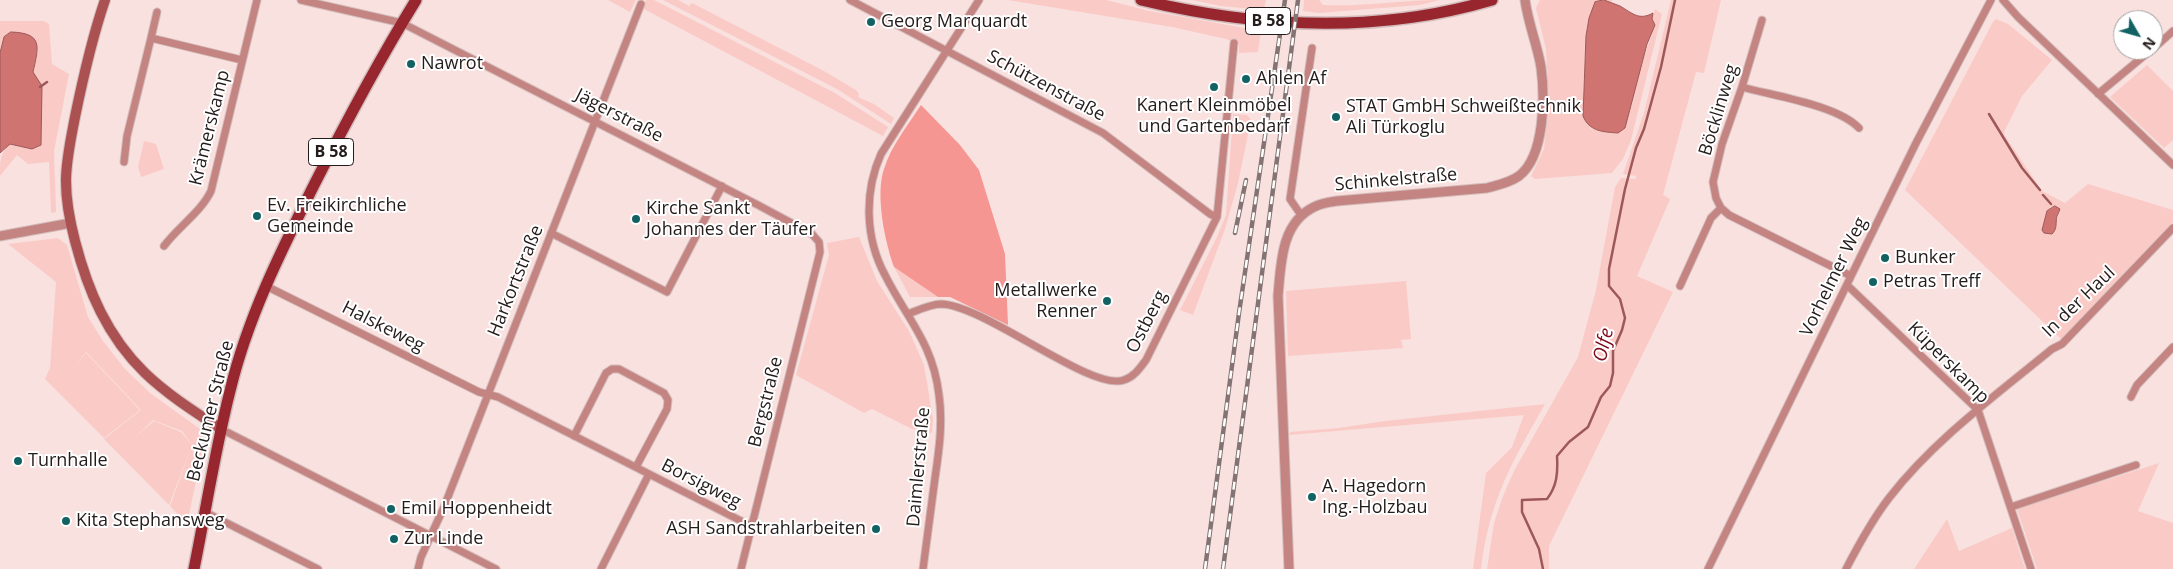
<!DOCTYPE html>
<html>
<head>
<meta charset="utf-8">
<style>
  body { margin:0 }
  #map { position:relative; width:2173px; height:569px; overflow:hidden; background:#f9e1df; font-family:"Open Sans",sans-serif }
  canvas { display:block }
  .north { position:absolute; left:2113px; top:10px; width:50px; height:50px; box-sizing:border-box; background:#fff; border:1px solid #a7a4a4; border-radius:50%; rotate:128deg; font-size:14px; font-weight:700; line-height:20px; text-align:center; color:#241b1b }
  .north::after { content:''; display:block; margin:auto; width:18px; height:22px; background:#126264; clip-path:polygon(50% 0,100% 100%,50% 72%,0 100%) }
</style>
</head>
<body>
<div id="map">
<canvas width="2173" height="569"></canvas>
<div class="north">N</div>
</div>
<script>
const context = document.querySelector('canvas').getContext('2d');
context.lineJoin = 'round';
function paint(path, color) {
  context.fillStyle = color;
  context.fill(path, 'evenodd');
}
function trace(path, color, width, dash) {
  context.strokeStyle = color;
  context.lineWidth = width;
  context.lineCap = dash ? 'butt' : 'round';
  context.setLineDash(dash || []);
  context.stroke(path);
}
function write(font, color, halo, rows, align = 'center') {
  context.font = font + ' "Open Sans",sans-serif';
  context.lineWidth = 4;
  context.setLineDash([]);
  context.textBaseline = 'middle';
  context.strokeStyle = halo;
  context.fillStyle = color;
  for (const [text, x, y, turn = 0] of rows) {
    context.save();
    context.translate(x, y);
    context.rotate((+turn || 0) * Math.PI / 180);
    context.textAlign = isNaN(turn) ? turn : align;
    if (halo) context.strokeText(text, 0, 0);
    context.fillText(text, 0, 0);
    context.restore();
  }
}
paint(new Path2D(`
  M608,0H636L630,12Z
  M646,0H654L835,93L888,127L883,136L642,8Z
  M663,0H678L689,6L692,3L824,71L856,90L859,94L858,97L874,104L894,118L891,124L837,89Z
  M1008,0H1106L1150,11L1261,31L1258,52L1239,53V44L1226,39L1172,27Z
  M1192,0H1266L1264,10L1221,6Z
  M1304,0H1319L1323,5C1362,7 1401,0 1440,0L1420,5L1319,13L1303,11Z
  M1540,0H1612L1611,3L1604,0L1589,18L1586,36L1583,97L1591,129L1618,133L1655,25L1652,19L1655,9L1662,14L1631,140L1623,159L1612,173L1535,179L1531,176L1544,149L1549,104L1546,49L1536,8Z
  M1671,0H1721L1704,73L1696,72L1663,195L1670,199L1637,276L1673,292L1549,546V569H1487L1494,523L1503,496L1514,471L1578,357L1596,290L1615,187L1621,178L1636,179V176L1623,174L1644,113Z
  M1996,19L2008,24L2052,60L2022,96L2004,132L2005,136L2042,191L2065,203L2088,184L2173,210V222L2061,339L1905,190L1993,22ZM2055,206L2060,212L2057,219L2044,233L2043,226L2050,208Z
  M0,21H44L49,24L52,64L69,74L54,151L56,212L51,213L49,162L28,164L17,155L0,176C0,161 0,153 10,144L32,149L41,145V86L33,72L38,50L4,37L0,53Z
  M2147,65L2173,91V140L2164,148L2110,97Z
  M1233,114L1247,115L1251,120L1250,125L1238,183L1225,229L1193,315L1180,310L1217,237L1226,215Z
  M144,141L156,144L164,169L141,177L138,167Z
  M859,237L877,281L909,331L924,365L933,419L932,433L912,429L872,409L864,413L796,375L829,255L827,243Z
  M58,238L67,245L88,317L103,341L125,369L150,393L200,429L204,443L187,524L170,506L192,445L182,431L153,420L135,437L154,421L181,432L192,445L169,505L104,439L141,410L86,352L75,366L86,353L140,410L104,438L45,379L50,368L56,282L8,244Z
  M894,267L938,297H910Z
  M1406,281L1411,339L1401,340L1403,348L1288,356L1286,291Z
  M1545,404C1512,462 1489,501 1481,569H1473L1486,473L1512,447L1524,415L1289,435L1290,432L1339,428L1385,421Z
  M2159,463L2138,511L2173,523V569H2037L2017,509Z
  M1947,519L1959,551L2012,528L2025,569H1914Z`), '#facac7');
paint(new Path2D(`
  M921,105L960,145L979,170L1005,254L1008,325L950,297H938L894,267C885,242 875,195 884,169C891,146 908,125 921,105Z`), '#f69693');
const water = new Path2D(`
  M1604,0C1609,2 1615,4 1620,6C1632,13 1639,21 1653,13L1652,19L1655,25L1647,44L1625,128L1618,133C1602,132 1589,131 1583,116L1586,36L1589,18L1595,2Z
  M11,32C43,33 39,46 33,72L42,86L41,145L32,149L10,144L0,153V53L4,37Z
  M2055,206L2060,209C2059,212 2058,214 2057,216C2055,223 2058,228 2052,234L2044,233L2042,230L2047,211Z`);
paint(water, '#d07472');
trace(water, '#9c5958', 1);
trace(new Path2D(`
  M40,87L47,82
  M1989,114L2022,168L2040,190
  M2043,195L2051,204
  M1543,569L1539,549L1522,512V500L1547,499C1557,486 1558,473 1557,456L1569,442L1588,427L1601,397L1610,386L1613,373V351L1622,330L1625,318L1620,299L1609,286V269L1625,189L1636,148L1644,129L1661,67L1675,0`), '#9c5958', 2.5);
const minor = new Path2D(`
  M301,0L402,23L758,205L812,234L819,242L820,252L741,569
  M850,0L1103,133L1210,214L1217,217
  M2003,0L2018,17L2173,165
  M157,12L151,38L242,60
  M1762,20L1742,87L1722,144L1713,182L1716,198L1721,208L1729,215L1851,276
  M2153,49L2173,31
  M1742,87C1774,96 1837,105 1859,128
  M2098,94L2151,50
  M124,162L127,136L151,38
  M1301,215L1290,199L1312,48
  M551,233L667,292L722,186
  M164,246C178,227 201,212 211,191L257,0
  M1847,285L1978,410L2031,569
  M266,286L479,392L498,397L751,526
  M1680,286L1711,218L1721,208
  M908,314C918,310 931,304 941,304C985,305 1091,392 1124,380C1134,377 1140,368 1146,360L1217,217L1234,43
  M2131,397L2137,385L2173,347
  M221,429L496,569
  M574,436L606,373L612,369H619L664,393L668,400L667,409L636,467
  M2011,507L2136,465
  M205,512L318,569
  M418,569L421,557L444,507L641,4
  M601,569L649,474
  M923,569C927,539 931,509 935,478C939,451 943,423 939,395C933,343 907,319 885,275C865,238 864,192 881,154L979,0
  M1708,569L1916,143L1991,0
  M1846,569C1859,544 1872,520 1889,498C1934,440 1996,395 2052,349L2062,344L2173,228`);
const tertiary = new Path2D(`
  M0,236L71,223
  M1289,569L1278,296C1281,263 1281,223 1314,207C1321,203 1330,202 1337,201L1487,188C1498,185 1509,183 1519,176C1545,156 1545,97 1541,67C1537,44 1528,23 1525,0`);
const secondary = new Path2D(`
  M105,0C92,38 83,78 75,117C71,138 66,160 66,181C66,201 70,222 75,241C88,291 107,336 145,373C168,395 195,412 221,429`);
const primary = new Path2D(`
  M1141,0C1257,28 1377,34 1492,0
  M194,569C206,510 215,450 230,391C247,319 281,251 314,185C346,122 379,60 416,0`);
trace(minor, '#d3bdbc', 9);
trace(tertiary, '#d3bdbc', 11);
trace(secondary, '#d3bdbc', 12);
trace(primary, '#d3bdbc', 14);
trace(minor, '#c48481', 7);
trace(tertiary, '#c48481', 9);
trace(secondary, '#ac5151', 10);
trace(primary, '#98262e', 11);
const rail = new Path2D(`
  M1235,233L1246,180
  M1205,569L1239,313L1285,0
  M1223,569L1298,0`);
trace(rail, '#837372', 4.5);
trace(rail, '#fff', 2.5, [8]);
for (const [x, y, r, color] of [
  [871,22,5,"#126264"],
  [411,64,5,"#126264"],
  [1246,79,5,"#126264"],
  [1214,87,5,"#126264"],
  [1336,117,5,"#126264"],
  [257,216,5,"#126264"],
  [636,219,5,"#126264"],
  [1885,258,5,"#126264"],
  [1873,282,5,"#126264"],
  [1107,301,5,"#126264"],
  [18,461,5,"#126264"],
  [1312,497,5,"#126264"],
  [391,509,5,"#126264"],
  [66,521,5,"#126264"],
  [876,529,5,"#126264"],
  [394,539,5,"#126264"]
]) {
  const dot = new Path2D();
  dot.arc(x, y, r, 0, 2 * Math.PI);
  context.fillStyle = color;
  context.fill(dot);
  trace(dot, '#fff', 2);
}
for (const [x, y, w] of [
  [1268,21,45],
  [331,152,45]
]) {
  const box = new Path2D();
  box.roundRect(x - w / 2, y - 13.5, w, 27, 4);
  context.fillStyle = '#fff';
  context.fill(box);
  trace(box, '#241b1b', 1);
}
write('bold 16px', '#241b1b', null, [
  ["B 58",1268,21],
  ["B 58",331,152]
]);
write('18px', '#241b1b', '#fff', [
  ["Georg Marquardt",881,22],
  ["Nawrot",421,64],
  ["Ahlen Af",1256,79],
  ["Kanert Kleinmöbel",1214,106,"center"],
  ["und Gartenbedarf",1214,127,"center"],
  ["STAT GmbH Schweißtechnik",1346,107],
  ["Ali Türkoglu",1346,128],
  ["Ev. Freikirchliche",267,206],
  ["Gemeinde",267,227],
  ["Kirche Sankt",646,209],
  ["Johannes der Täufer",646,230],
  ["Bunker",1895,258],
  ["Petras Treff",1883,282],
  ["Metallwerke",1097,291,"right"],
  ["Renner",1097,312,"right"],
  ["Turnhalle",28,461],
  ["A. Hagedorn",1322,487],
  ["Ing.-Holzbau",1322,508],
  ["Emil Hoppenheidt",401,509],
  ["Kita Stephansweg",76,521],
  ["ASH Sandstrahlarbeiten",866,529,"right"],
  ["Zur Linde",404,539]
], 'left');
write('18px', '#241b1b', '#fff', [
  ["Schützenstraße",1046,86,28],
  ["Böcklinweg",1719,110,-73],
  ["Jägerstraße",619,116,27],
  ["Krämerskamp",210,128,-76],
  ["Schinkelstraße",1396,180,-5],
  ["Vorhelmer Weg",1834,277,-64],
  ["Harkortstraße",516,281,-68],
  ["In der Haul",2079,302,-44],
  ["Ostberg",1147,322,-63],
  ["Halskeweg",383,327,27],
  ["Küperskamp",1948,363,45],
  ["Bergstraße",766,402,-76],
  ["Beckumer Straße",211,411,-76],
  ["Daimlerstraße",919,467,-85],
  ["Borsigweg",701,484,27]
]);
write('italic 19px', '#7e0a1b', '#fff', [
  ["Olfe",1604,345,-76]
]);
</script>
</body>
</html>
